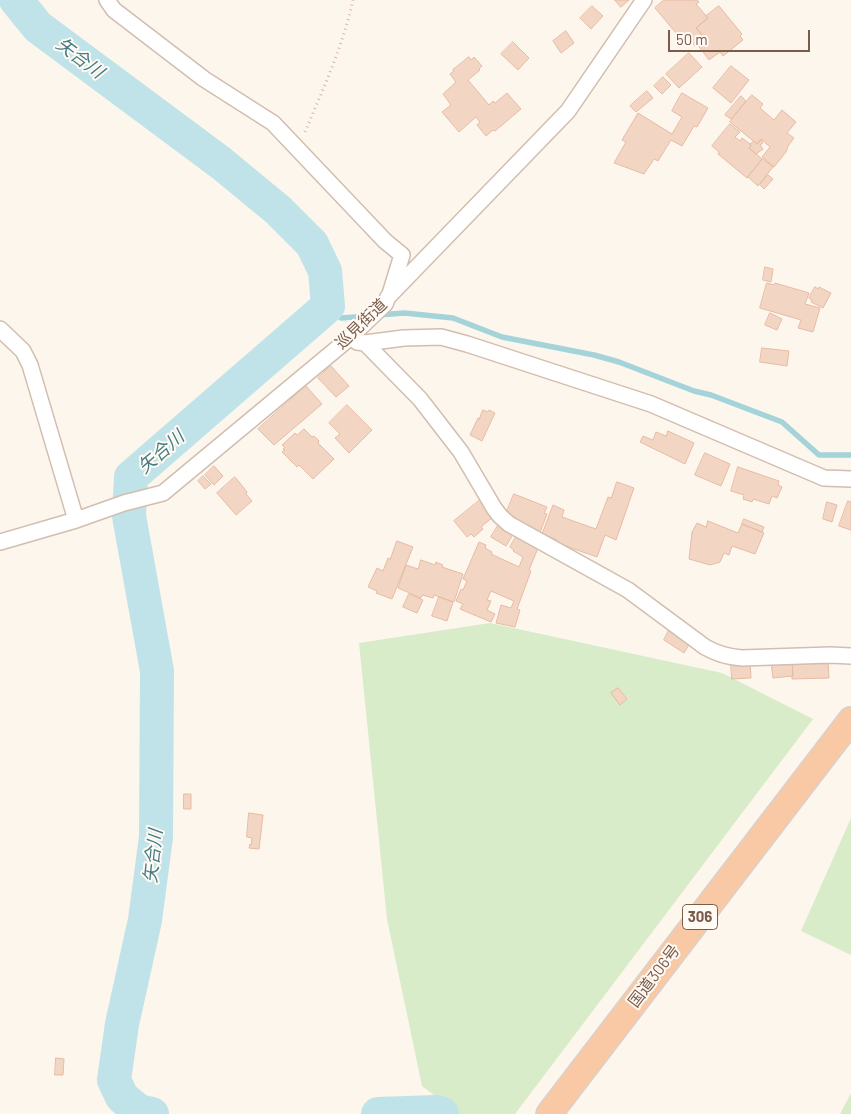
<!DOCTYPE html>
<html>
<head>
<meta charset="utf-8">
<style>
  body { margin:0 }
  #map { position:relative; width:851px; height:1114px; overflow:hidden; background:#fdf6ec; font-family:Barlow,sans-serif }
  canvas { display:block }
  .scale { position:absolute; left:668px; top:30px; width:142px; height:22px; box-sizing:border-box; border:2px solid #7a5c4d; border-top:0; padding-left:6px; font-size:15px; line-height:18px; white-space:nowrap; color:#7a5c4d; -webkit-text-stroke:4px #fffaf3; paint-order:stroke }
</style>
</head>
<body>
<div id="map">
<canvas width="851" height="1114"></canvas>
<div class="scale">50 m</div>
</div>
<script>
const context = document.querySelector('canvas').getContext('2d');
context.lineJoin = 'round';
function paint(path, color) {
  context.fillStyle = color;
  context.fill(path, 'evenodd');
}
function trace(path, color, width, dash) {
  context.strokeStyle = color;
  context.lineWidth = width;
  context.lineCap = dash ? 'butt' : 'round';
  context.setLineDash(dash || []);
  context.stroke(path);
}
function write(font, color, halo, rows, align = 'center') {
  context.font = font + ' Barlow,"Noto Sans JP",sans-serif';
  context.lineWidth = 4;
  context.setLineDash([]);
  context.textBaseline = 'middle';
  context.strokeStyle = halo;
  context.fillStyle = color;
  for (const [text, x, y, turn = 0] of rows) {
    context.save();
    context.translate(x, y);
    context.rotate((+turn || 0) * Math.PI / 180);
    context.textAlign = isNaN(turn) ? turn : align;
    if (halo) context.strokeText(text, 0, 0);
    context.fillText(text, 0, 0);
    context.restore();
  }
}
paint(new Path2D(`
  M490,623L722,673L813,719L515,1114H459L422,1086L387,919L359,643Z
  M851,818V955L801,931Z
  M851,1093V1114H840Z`), '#d8ecc9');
trace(new Path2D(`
  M328,306L341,318L369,316
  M378,315L405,313L453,318L502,337L594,355L619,362L694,391L711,395L782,422L819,455H851`), '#a5d3da', 5.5);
trace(new Path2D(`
  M16,0L38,27L221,163L278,210L312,244L325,271L328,306L131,477L129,516L157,671L156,837L145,920L122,1024L114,1080L122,1097L139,1111L152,1114
  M378,1114L437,1112L442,1114`), '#bfe3e8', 34);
const building = new Path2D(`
  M615,0H629L621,7Z
  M664,0H697L699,2L696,4L708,18L696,28L704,37L695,46L687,36L682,40L655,8Z
  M592,6L603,16L591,29L580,18Z
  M719,6L742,34L740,36L743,40L723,56L720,52L709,60L697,44L704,37L696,28L708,18L706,16Z
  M566,31L574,43L561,53L553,41Z
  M513,42L529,58L518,70L501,54Z
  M689,53L702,67L679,88L666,74Z
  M469,57L471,60L474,57L482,66L479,69L480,70L468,80L489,105L493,101L495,103L507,93L521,109L495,131L493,130L486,136L477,125L480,122L476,117L459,132L442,112L451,105L443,94L456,82L450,74L454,71L453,70Z
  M731,66L749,80L731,103L713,88Z
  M663,77L671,85L662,94L654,86Z
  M647,91L653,98L636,112L630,106Z
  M682,93L708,108L697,127L694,126L682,146L671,140L658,161L654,159L644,174L614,163L626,142L622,140L638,113L672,134L682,117L672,111Z
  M752,95L763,104L760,108L774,120L782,110L796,122L787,133L794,138L788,146L786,152L774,167L762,157L770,147L761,139L757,144L730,122Z
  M741,96L746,101L731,119L725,115Z
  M730,124L740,132L735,137L740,141L742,138L750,144L751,146L749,148L762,159L747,178L718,154L719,152L712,146Z
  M761,140L763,143L760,145L763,149L756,154L749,148L751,146L750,144L754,141L757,144Z
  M763,159L773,167L758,186L748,177Z
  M768,175L773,179L764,189L760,185Z
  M765,267L773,269L771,282L763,280Z
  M767,283L774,285L775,283L809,293L805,304L820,308L813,332L798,328L801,320L760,308Z
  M815,287L818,289L819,287L831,293L823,308L811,302L812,300L809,298Z
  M770,313L782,319L777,330L765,325Z
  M762,348L789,351L787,366L760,362Z
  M331,366L349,386L336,397L318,378Z
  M306,386L322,404L274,445L258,429Z
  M347,405L372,430L349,453L335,438L340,434L329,423Z
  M483,410L488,412L489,410L495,413L482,441L470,435L478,418L479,419Z
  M304,429L312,437L314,436L319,441L318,443L334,459L313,479L299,465L297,467L282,452L285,450L283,449L285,447L282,445L295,433L297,435Z
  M668,431L694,443L685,464L640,442L643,436L653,440L656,432L666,436Z
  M705,453L730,464L721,486L695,475Z
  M214,466L223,476L214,485L205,475Z
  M738,467L779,481L778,485L782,487L777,498L772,496L769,504L753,499L752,502L743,499L744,495L731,491Z
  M203,476L211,484L205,489L198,481Z
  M235,477L247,492L246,494L252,501L236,515L217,493Z
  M617,482L634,488L616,540L605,535L597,557L557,543V540L542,534L553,505L564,510L562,517L596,529L608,497L611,498Z
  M514,494L547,507L544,513L547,514L539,535L505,516Z
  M480,500L493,517L481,527L483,529L474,537L471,534L467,537L454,521Z
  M848,501L851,502V530L839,526Z
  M827,502L837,505L832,522L823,519Z
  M744,519L764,527L762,532L742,524Z
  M708,521L738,533L742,524L764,533L755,554L732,546L729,555L724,553L720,562L710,565L689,559L692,532L697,523L706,527Z
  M499,524L514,533L506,546L491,537Z
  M516,537L520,539L521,537L538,548L529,570L531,571L517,609L520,610L515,627L496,623L501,605L511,608L514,601L491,591L487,600L491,601L487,610L495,614L491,622L460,609L463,604L456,601L461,589L463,590L467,581L463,579L479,542L486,545L485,548L492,552L491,554L519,567L523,557L513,551L514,550L510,547Z
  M397,541L413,547L392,599L376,593L377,591L368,587L377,568L383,571L388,558L390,559Z
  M421,560L435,565L436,562L443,565L442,567L463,574L454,602L434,595L433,598L422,595L421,598L398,588L406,565L418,569Z
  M409,594L423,600L417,613L403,607Z
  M439,597L453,602L447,621L432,616Z
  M669,630L690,643L684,653L664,640Z
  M792,660L793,676L773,678L771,662Z
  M828,660L829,678L792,679V676H793L792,661Z
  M731,662H750L751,678L732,679Z
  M618,688L627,699L620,705L611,693Z
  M184,794H191V809H184Z
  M249,813L263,815L259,849L249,848L250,844L251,845L252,838L247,837Z
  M56,1058L64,1059L63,1075H55Z`);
paint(building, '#f3d5c3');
trace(building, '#e6bba3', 1);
const minor = new Path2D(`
  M107,0L114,10L204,79L273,123L385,241L402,255L390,294
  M0,329L23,351L30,365L76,520
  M357,342L365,343L404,338L441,337L467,344L651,404L824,478L851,479
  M365,343L420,399L461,452L494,508L500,516L509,524L628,590L705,647C717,654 728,657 742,658L830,655L851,656
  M0,542L76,520L124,503L163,493L346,341L385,304L388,297L568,111L644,0`);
const trunk = new Path2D(`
  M549,1114L851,720`);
trace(minor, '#d1beb0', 18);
trace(trunk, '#dad1cd', 28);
trace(new Path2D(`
  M305,132C323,89 343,46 353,0`), '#d9b8a5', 3, [1, 4]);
trace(minor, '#fff', 15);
trace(trunk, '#f9c8a4', 25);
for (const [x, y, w] of [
  [700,917,35]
]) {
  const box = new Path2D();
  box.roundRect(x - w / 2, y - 12.5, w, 25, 4);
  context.fillStyle = '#fffaf3';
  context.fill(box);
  trace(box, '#7a5c4d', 1);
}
write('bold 15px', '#7a5c4d', null, [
  ["306",700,917]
]);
write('16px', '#7a5c4d', '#fffaf3', [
  ["巡見街道",361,324,-44],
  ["国道306号",654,976,-53]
]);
write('italic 18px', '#437c86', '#fffaf3', [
  ["矢合川",80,58,37],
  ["矢合川",161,452,-41],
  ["矢合川",153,856,-84]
]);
</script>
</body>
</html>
